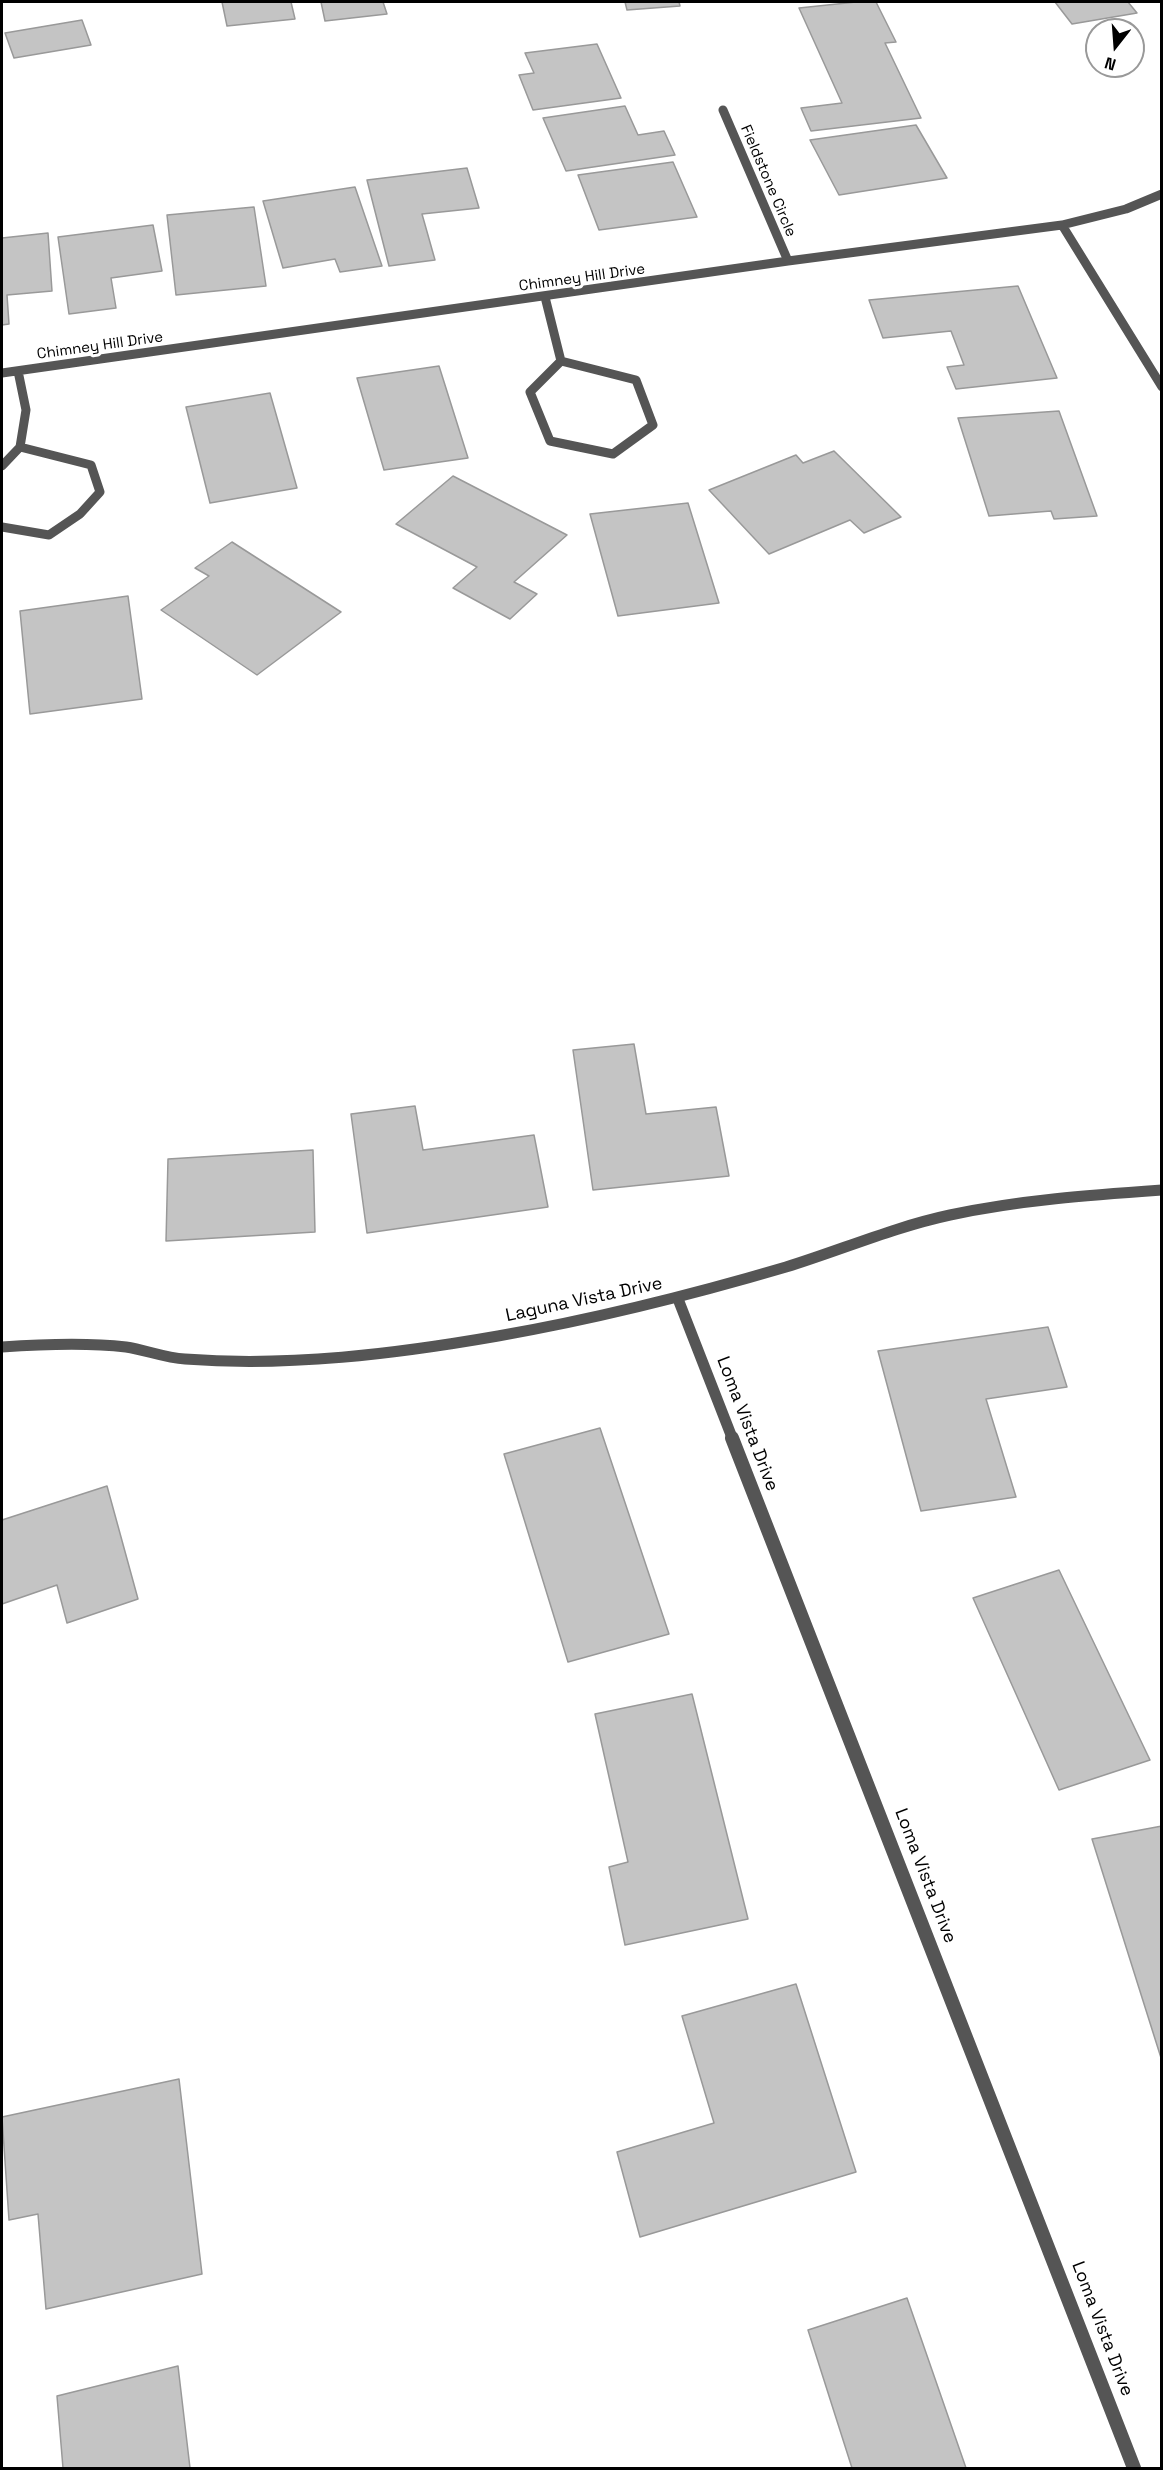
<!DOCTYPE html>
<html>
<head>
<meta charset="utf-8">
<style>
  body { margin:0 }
  #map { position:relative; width:1163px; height:2470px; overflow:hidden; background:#fff; font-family:"Space Grotesk",sans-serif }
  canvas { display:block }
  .frame { position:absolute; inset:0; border:3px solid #000; pointer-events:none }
  .north { position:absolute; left:1085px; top:18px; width:60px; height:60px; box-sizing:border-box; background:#fff; border:2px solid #999; border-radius:50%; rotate:197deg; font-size:16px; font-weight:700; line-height:24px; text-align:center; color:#000 }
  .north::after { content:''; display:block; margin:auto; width:21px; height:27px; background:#000; clip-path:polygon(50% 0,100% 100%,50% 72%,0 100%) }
</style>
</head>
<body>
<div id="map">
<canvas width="1163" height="2470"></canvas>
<div class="frame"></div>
<div class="north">N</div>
</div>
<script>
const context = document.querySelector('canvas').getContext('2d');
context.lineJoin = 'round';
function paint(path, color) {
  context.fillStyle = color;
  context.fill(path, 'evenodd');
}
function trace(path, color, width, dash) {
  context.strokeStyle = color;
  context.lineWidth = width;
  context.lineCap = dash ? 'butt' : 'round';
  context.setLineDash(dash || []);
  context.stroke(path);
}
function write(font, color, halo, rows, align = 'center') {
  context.font = font + ' "Space Grotesk",sans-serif';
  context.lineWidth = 6;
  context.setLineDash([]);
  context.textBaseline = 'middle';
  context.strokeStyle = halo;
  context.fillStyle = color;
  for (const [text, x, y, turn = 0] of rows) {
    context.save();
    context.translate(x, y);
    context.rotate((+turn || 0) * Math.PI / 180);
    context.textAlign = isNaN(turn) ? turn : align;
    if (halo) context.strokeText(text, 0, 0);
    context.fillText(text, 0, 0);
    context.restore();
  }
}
const building = new Path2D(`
  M222,2H291L295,19L227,26Z
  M321,2H383L387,14L325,21Z
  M625,2H679L680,6L627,10Z
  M856,2H876L896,42L885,43L921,118L811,131L801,108L842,103L799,8Z
  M1055,2H1128L1137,13L1072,24Z
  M82,20L91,45L14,58L5,33Z
  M597,44L621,98L533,110L519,75L534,73L525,53Z
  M625,106L638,135L664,131L675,155L566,171L543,118Z
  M916,125L947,178L839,195L810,140Z
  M673,162L697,217L599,230L578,175Z
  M467,168L479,208L422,214L435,260L389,266L367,180Z
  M355,187L382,266L340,272L335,259L283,268L263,201Z
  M254,207L266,286L176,295L167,215Z
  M153,225L162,271L111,278L116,308L69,314L58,237Z
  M48,233L52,291L7,295L9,324L2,325V238Z
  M1018,286L1057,378L956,389L947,367L964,365L951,331L883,338L869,300Z
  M439,366L468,458L384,470L357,378Z
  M270,393L297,488L210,503L186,407Z
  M1059,411L1097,516L1054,519L1051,511L989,516L958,418Z
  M834,451L901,517L864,533L850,520L769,554L709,490L796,455L803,463Z
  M453,476L567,535L514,582L537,594L510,619L453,588L477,567L396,524Z
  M688,503L719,603L618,616L590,514Z
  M232,542L341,612L257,675L161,610L209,576L195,568Z
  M128,596L142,699L30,714L20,611Z
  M634,1044L646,1114L716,1107L729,1176L593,1190L573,1050Z
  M415,1106L423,1150L534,1135L548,1207L367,1233L351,1114Z
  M313,1150L315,1232L166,1241L168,1159Z
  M1048,1327L1067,1387L986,1399L1016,1497L921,1511L878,1351Z
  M600,1428L669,1634L568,1662L504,1454Z
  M107,1486L138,1599L67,1623L57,1585L2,1604V1520Z
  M1059,1570L1150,1760L1059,1790L973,1598Z
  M692,1694L748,1919L625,1945L609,1867L628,1862L595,1714Z
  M1162,1826V2061L1092,1839Z
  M796,1984L856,2172L640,2237L617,2152L714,2123L682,2016Z
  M179,2079L202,2274L46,2309L38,2214L9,2220L2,2117Z
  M907,2298L966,2468H852L808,2330Z
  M178,2366L190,2468H63L57,2396Z`);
paint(building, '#c4c4c4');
trace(building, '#999', 1.5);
trace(new Path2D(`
  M723,110L788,261
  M1062,225L1162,387
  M545,297L561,361
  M561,361L636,380L653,425L613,454L550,441L530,392Z
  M18,371L26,410L20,447
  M2,373L788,261L1062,225L1126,209L1162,194
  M2,466L20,447
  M2,527L49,535L80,514L100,492L91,465L20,447`), '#555', 9);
trace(new Path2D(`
  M678,1299L733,1440
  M2,1347C43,1344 85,1342 126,1347C146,1350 165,1358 185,1359C289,1367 395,1354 498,1336C595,1319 691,1295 786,1267C841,1250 894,1227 950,1215C1020,1200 1091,1195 1162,1190`), '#555', 11);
trace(new Path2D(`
  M732,1438L1134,2468`), '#555', 14);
write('15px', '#000', '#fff', [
  ["Fieldstone Circle",768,181,67],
  ["Chimney Hill Drive",582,278,-8],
  ["Chimney Hill Drive",100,346,-8]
]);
write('18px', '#000', '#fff', [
  ["Laguna Vista Drive",584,1300,-12],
  ["Loma Vista Drive",747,1424,69],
  ["Loma Vista Drive",925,1876,69],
  ["Loma Vista Drive",1102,2329,69]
]);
</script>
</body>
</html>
